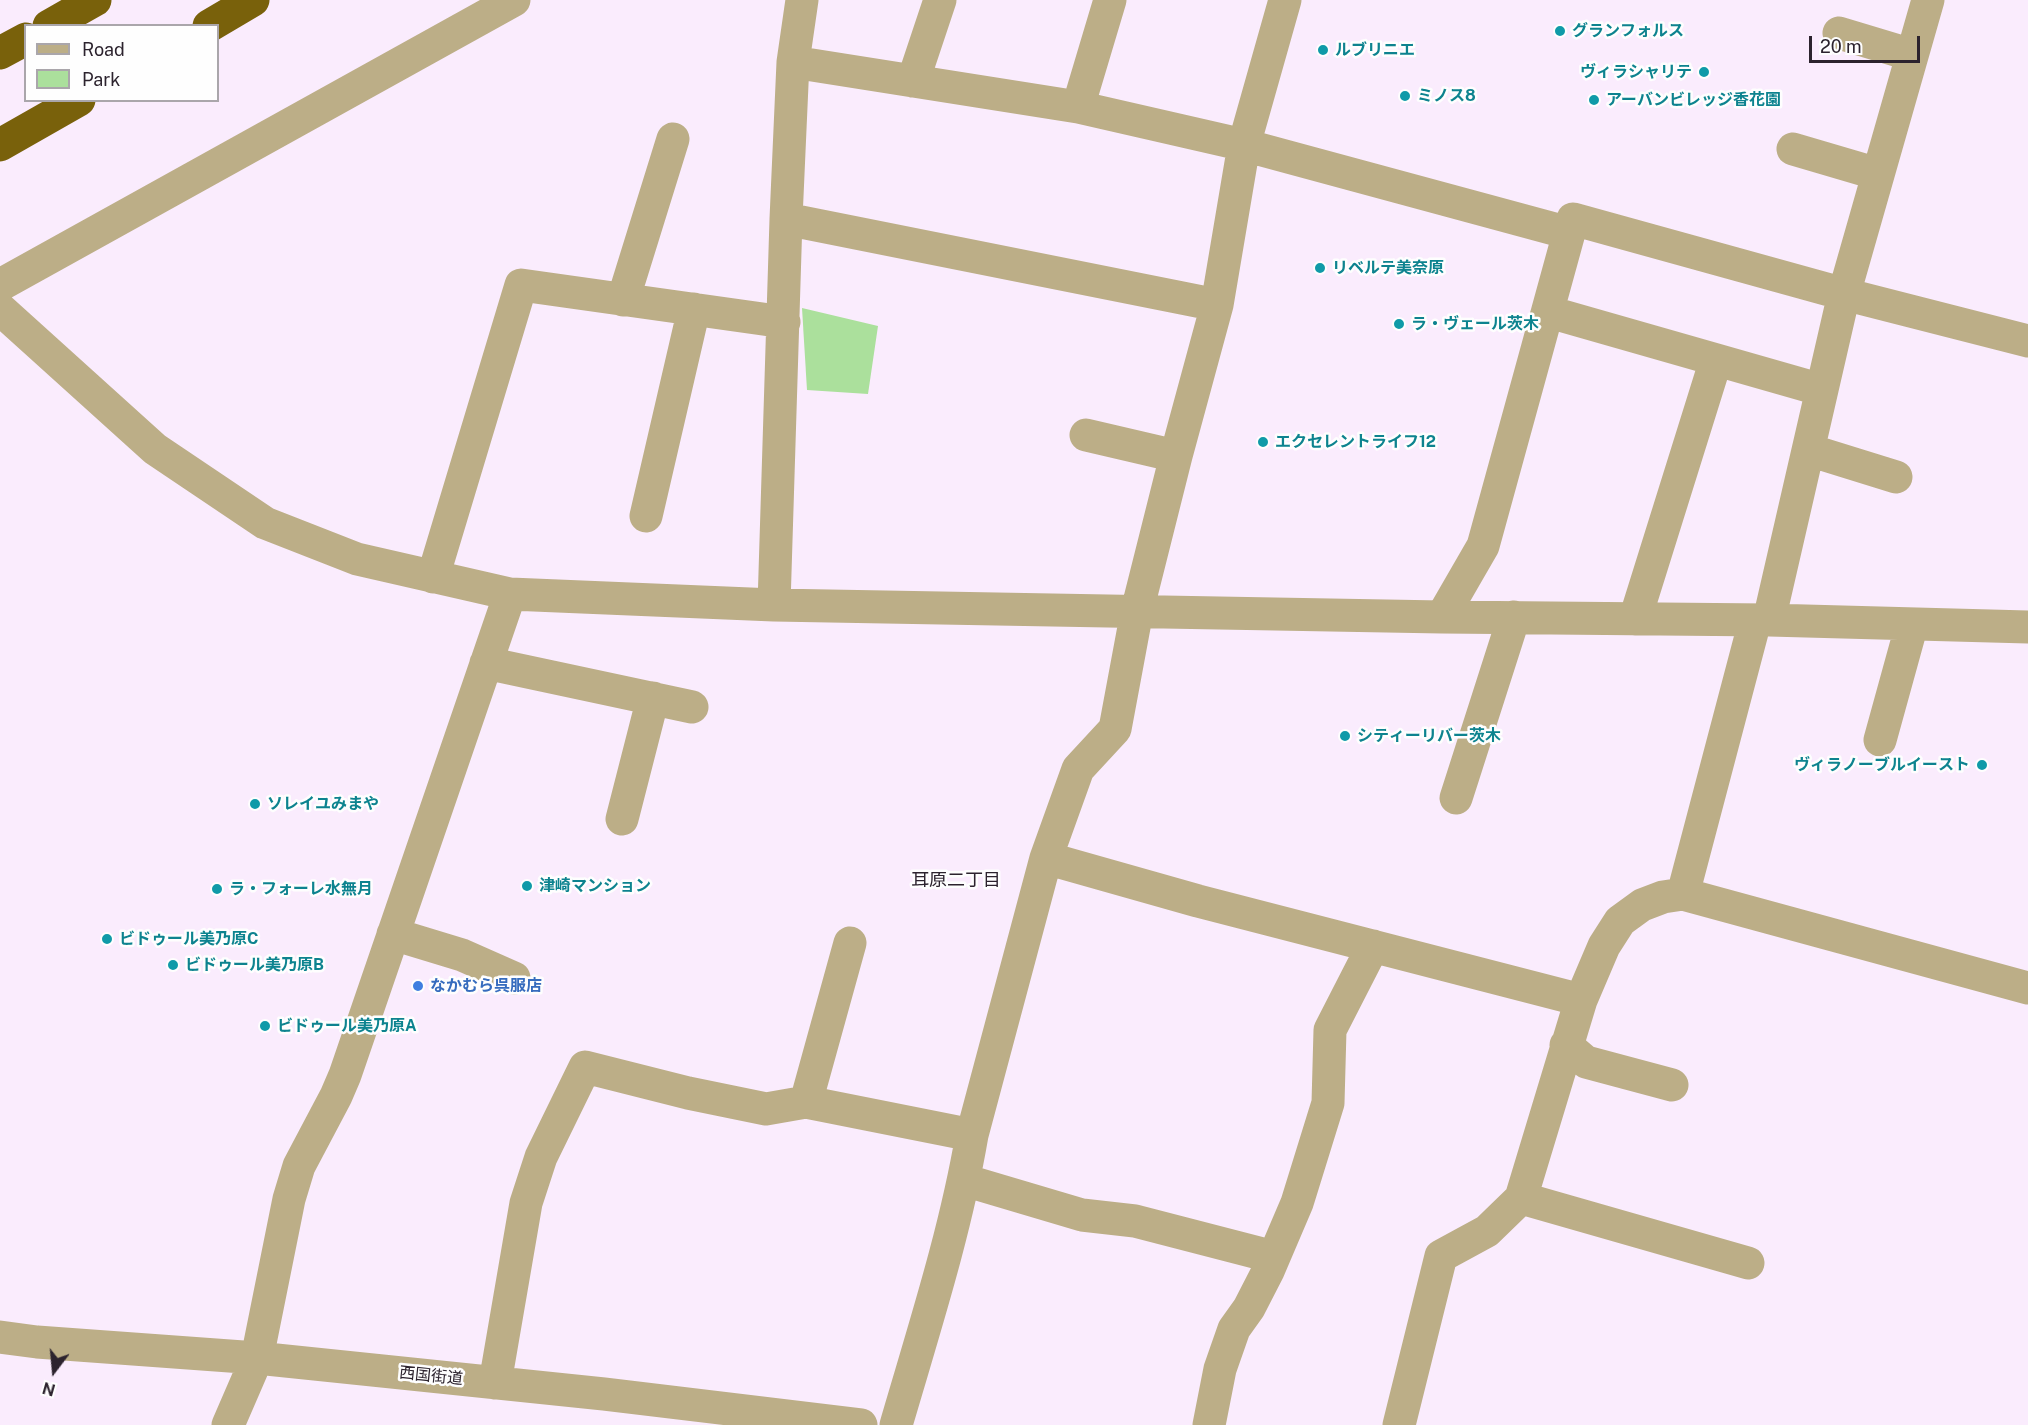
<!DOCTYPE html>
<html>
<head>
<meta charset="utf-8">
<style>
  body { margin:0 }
  #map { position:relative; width:2028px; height:1425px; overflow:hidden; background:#faecfd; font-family:"Public Sans",sans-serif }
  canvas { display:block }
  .legend { position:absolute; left:24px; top:24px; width:195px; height:78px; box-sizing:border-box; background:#fefefe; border:2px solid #aaa6ab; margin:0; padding:8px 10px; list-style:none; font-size:18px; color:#2c232e }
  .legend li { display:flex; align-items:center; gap:12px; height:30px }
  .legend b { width:30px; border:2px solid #aaa6ab }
  .north { position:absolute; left:24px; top:1341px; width:60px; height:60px; -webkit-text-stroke:4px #fefefe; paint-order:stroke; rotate:196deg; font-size:16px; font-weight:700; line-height:24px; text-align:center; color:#2c232e }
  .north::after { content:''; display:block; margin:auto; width:21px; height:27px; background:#2c232e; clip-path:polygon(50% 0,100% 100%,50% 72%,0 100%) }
  .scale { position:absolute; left:1809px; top:36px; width:111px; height:27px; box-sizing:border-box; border:3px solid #2c232e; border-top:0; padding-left:8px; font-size:18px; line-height:21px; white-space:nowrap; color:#2c232e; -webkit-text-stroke:4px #fefefe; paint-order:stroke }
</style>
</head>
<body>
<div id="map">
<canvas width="2028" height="1425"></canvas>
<ul class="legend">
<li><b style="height:8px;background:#bcae87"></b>Road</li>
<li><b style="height:16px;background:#abe09c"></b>Park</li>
</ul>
<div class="north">N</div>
<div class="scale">20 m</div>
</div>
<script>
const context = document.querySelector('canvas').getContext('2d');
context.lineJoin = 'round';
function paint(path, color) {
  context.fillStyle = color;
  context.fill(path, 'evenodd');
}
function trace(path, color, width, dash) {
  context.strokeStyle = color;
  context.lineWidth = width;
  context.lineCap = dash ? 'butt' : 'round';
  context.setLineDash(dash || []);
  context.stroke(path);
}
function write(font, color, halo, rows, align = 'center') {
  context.font = font + ' "Public Sans","Noto Sans JP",sans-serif';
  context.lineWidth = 5;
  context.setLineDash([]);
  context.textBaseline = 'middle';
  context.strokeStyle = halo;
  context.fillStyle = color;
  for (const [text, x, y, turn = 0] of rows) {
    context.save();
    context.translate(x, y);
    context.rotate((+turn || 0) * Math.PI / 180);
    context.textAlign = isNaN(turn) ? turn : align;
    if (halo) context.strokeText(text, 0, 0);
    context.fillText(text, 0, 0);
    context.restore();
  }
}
paint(new Path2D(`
  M802,308L878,326L868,394L807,390Z`), '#abe09c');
trace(new Path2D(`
  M1928,0L1844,294L2028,341
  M1839,33L1912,55
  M793,62L1078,107L1244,145L1569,233L1573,219L1844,294L1769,620
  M913,81L940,0
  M1078,107L1110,0
  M1793,149L1878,174
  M786,219L1217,305
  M0,285L514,0
  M623,300L673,139
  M0,309L155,449L265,523L357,559L510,594L774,605L1442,617L1769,620L2028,627
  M1549,312L1822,390
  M1086,435L1176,456
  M1809,450L1896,477
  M646,516L694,309
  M433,577L521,285L784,322
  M774,605L786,219L793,62L802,0
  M1442,617L1483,546L1569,233
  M1635,619L1716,360
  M486,663L692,707
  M1880,740L1912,624
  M1456,798L1514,617
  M622,819L653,698
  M1046,858L1198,901L1581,1000
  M1683,894L1755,621
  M393,934L462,955L514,978
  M850,943L806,1102L972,1135
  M1566,1045L1586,1062L1672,1085
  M964,1180L1082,1215L1135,1221L1274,1257
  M1521,1198L1748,1263
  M0,1337L37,1342L257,1358L604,1394L861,1425
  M495,1383L526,1203L541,1157L585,1067L688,1093L766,1109L806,1102
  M228,1425L257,1358L289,1199L299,1166L336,1096L345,1075L510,594
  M896,1425C924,1329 955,1234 972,1135L1046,858L1078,769L1115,729L1137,611L1176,456L1217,305L1244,145L1285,0
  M1209,1425L1220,1369L1234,1329L1249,1308L1268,1271L1297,1203L1328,1103L1330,1030L1373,946
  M1399,1425L1441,1256L1487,1231L1521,1198L1581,1000L1604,946L1620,921L1642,905L1663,897L1683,894L2028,988`), '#bcae87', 33);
trace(new Path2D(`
  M49,26L95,0
  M209,26L253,0
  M0,53L26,39
  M0,145L79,100`), '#79610b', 33);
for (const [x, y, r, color] of [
  [1560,31,6,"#0f9aa8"],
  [1323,50,6,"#0f9aa8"],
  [1704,72,6,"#0f9aa8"],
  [1405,96,6,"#0f9aa8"],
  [1594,100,6,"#0f9aa8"],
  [1320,268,6,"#0f9aa8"],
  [1399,324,6,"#0f9aa8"],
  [1263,442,6,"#0f9aa8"],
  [1345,736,6,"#0f9aa8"],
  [1982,765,6,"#0f9aa8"],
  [255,804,6,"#0f9aa8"],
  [527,886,6,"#0f9aa8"],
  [217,889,6,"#0f9aa8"],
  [107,939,6,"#0f9aa8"],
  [173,965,6,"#0f9aa8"],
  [418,986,6,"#3f7fe0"],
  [265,1026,6,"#0f9aa8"]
]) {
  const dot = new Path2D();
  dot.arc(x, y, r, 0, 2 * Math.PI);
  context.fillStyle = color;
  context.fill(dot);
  trace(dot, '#fefefe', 2);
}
write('bold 16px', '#0d838f', '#fefefe', [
  ["グランフォルス",1572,31],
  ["ルブリニエ",1335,50],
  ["ヴィラシャリテ",1692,72,"right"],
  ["ミノス8",1417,96],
  ["アーバンビレッジ香花園",1606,100],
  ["リベルテ美奈原",1332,268],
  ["ラ・ヴェール茨木",1411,324],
  ["エクセレントライフ12",1275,442],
  ["シティーリバー茨木",1357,736],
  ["ヴィラノーブルイースト",1970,765,"right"],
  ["ソレイユみまや",267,804],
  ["津崎マンション",539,886],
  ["ラ・フォーレ水無月",229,889],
  ["ビドゥール美乃原C",119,939],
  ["ビドゥール美乃原B",185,965],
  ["ビドゥール美乃原A",277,1026]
], 'left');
write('bold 16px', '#366cbe', '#fefefe', [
  ["なかむら呉服店",430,986]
], 'left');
write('16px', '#2c232e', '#fefefe', [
  ["西国街道",431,1376,6]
]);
write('18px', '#2c232e', '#fefefe', [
  ["耳原二丁目",956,880]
]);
</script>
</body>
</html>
